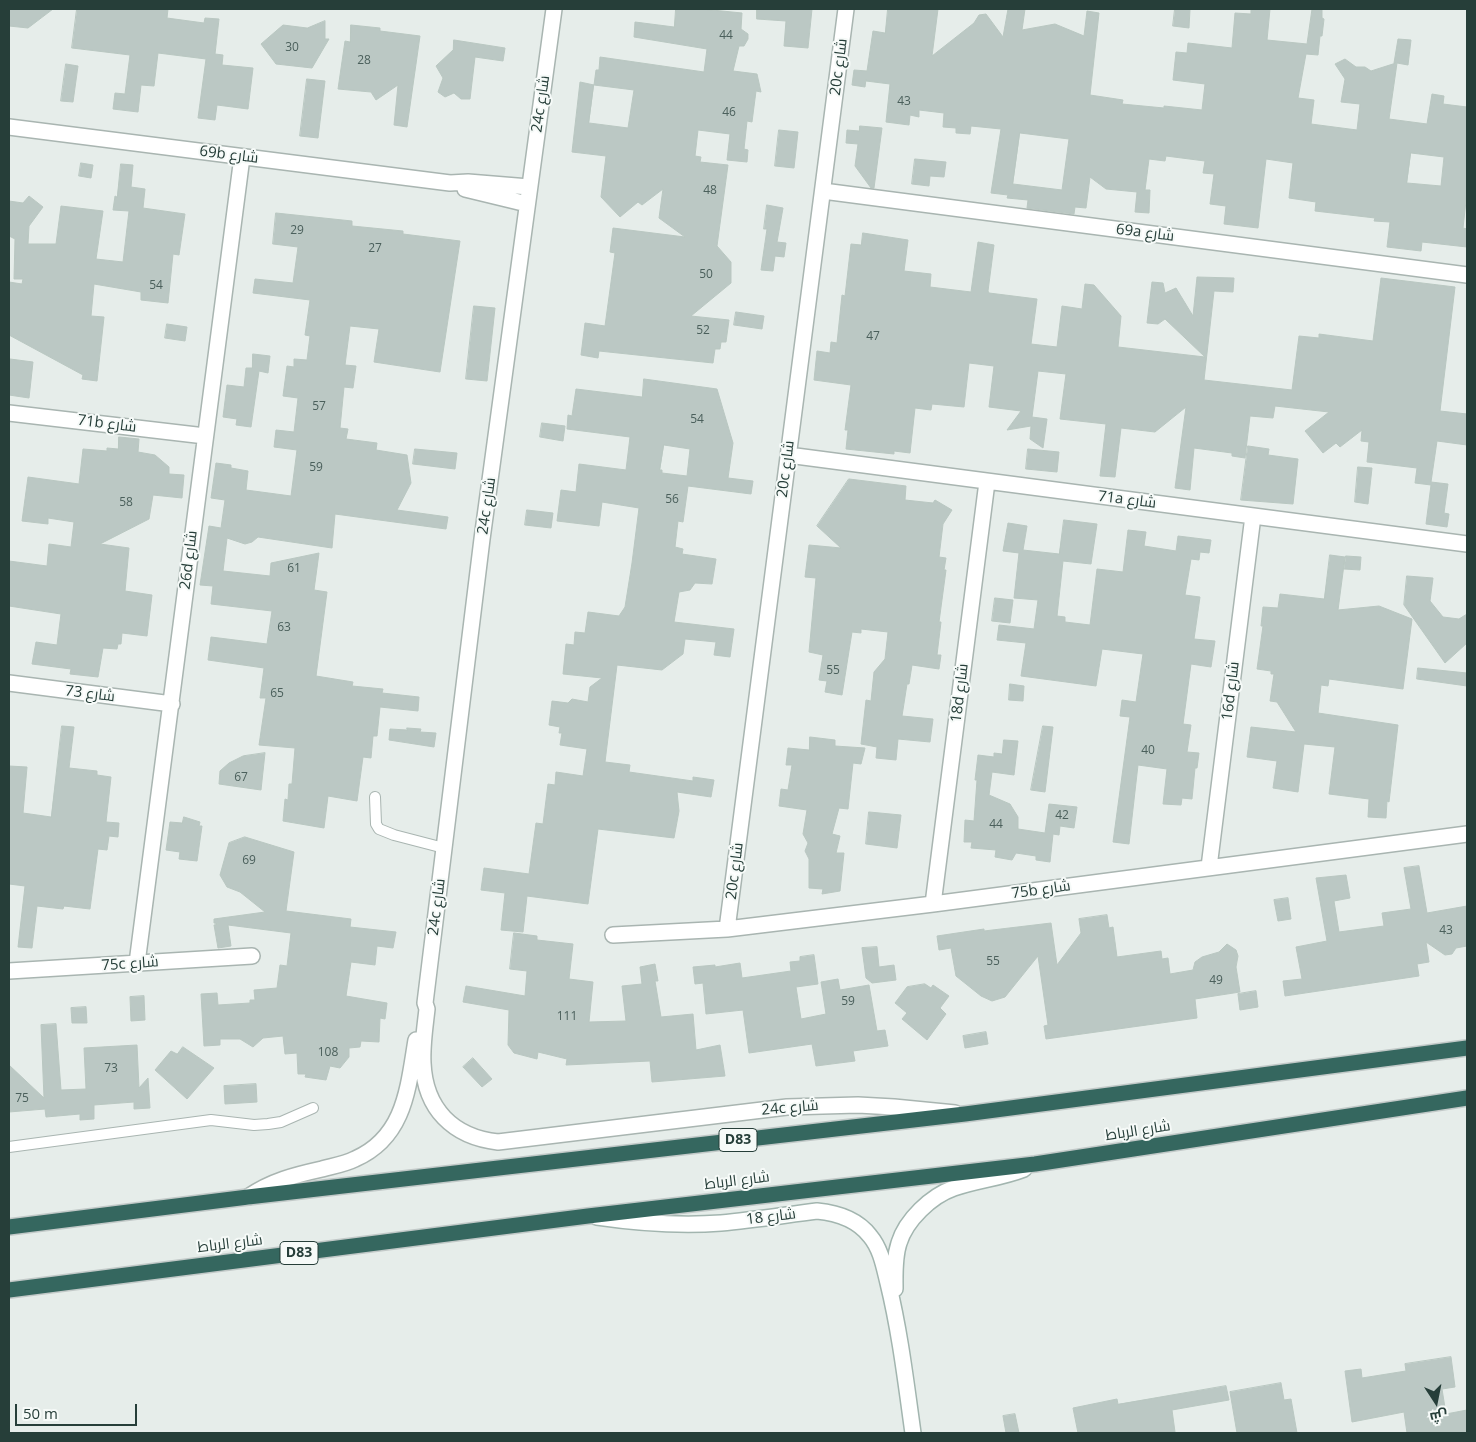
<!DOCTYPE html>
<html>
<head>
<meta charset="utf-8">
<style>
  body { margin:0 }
  #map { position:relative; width:1476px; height:1442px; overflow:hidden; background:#e6edea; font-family:"Open Sans",Cairo,sans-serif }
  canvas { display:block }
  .frame { position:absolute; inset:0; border:10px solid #263e39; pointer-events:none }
  .north { position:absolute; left:1411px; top:1377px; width:50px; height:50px; -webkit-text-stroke:4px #f6faf8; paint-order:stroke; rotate:169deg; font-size:14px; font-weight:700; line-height:20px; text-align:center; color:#263e39 }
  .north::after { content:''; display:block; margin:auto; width:18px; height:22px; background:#263e39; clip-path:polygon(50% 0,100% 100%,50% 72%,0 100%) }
  .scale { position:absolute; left:15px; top:1404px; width:122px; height:22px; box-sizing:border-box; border:2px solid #263e39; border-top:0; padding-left:6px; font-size:15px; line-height:18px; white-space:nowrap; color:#263e39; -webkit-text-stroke:4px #f6faf8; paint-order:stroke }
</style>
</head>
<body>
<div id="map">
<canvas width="1476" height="1442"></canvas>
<div class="frame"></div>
<div class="north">ش</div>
<div class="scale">50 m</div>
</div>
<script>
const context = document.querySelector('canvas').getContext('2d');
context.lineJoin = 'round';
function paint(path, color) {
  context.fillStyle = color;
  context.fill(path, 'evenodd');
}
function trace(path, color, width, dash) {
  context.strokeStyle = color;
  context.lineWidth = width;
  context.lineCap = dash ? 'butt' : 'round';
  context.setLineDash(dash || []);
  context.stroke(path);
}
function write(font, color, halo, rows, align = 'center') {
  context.font = font + ' "Open Sans",Cairo,sans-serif';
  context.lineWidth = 4;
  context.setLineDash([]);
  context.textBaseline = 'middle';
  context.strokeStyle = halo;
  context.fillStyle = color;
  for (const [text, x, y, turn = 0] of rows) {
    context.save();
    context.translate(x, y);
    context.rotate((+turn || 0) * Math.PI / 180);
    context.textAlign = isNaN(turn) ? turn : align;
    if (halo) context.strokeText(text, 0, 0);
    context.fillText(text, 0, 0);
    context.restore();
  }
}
const building = new Path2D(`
  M9,9H53L28,28L9,26Z
  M77,9H168L167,18L204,23L205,18L219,19L215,54L223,55L222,65L253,68L248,109L217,105L215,120L198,118L206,59L158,53L154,86L141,85L138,112L113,109L115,93L125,94L130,55L72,48Z
  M676,9H702L742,13L741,29L748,34V39L744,46H739L733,71L757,74L761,92L756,91L752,122L747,121L744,149L748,150L747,162L727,160L730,134L698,130L695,156L701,157L700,162L728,165L717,246L731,262V283L691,316L729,320L726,342H721L720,349H715L713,363L599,351L598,358L581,355L585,323L605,326L615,253L610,252L613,228L685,237L659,218L663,189L642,205L638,202L620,217L601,197L606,156L572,152L580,82L594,85L596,70H599L600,57L704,72L707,49L634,37L635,22L674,27ZM594,85L634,90L628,128L589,123Z
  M757,9H812L808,48L784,46L786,21L757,19Z
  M888,9H938L932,56L974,23L979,15L986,14L1003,37L1008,9H1025L1022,30L1055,24L1084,36L1087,11L1099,13L1090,95L1123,100L1122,104L1164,108V106L1202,110L1205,84L1173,80L1176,52L1187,53L1188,43L1232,48L1235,13L1251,14V9H1270L1267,40L1307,44L1312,9H1322V18L1324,19L1322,36H1320L1318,55L1306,54L1298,98L1314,100L1311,124L1357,130L1360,104L1341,102L1345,79L1335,64L1345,59L1356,67H1365L1371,71L1396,63H1394L1398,39L1411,40L1408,65L1397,63L1389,119L1427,124L1432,94L1444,96L1443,104L1467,107V192L1463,228L1467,229V247L1422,242L1421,251L1387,247L1390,222L1374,221L1375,218L1315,211L1316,202L1289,198L1293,163L1266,159L1258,228L1224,224L1226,206L1210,204L1214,174L1203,173L1205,161L1166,156L1165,161L1149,159L1145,190H1150L1149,213L1135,212L1137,192L1106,189L1090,177L1086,208L1075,207L1074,214L1027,208L1028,200L1007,198L1008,195L991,193L1001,129L971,126L970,134L956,133V128L943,127L944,113L919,110V117L910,115L909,125L886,122L890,84L866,81V79L865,87L852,85L854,70L867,71L873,31L885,33ZM1020,133L1069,139L1062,190L1013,184ZM1411,153L1444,157L1441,186L1407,183Z
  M1175,9H1190L1189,28L1173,26Z
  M325,21V39H329L312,68L276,64L261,44L283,25L307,28Z
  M351,25L380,28V31L420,36L407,127L394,125L398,85L376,100L371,92L338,89L345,41L350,42Z
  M454,40L505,48L503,61L475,57L470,99H461L454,93L445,97L438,92L443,78L436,66L453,50Z
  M66,64L78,66L73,102L61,101Z
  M307,79L325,81L318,138L300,136Z
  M860,126L882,128L874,188H871L855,166L858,144L846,143L847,130L859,131Z
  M779,130L798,132L794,168L775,166Z
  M915,159L946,162L944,177L930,176L929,186L912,184Z
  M81,163L93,165L91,178L79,176Z
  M121,164L133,165L131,187L145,189L143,208L185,214L179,255L173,254L168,303L141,300V292L94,284L91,316L104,317L97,381L82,379L83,375L9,335V282L22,284L23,279H14L15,239L9,236V201L23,203L29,196L43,207L29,226L28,244H56L61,206L103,211L96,259L123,262L129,211L113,210L115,196L117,197Z
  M767,205L783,208L777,242L786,243L784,257L775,256L773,271L761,270L767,229H764Z
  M276,213L352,221V226L403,231V234L460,241L440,372L374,362L379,329L350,326L345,365L356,366L353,388L344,387L340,428L348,429L346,439L377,443L376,450L407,455L411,483L397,510L448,517L446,529L335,514L332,548L258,537L252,542L245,544L227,538L223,571L270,576L271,563L319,553L314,590L327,592L316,676L353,682L352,686L383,689L382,693L419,697L418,711L380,707L377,736H373L371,758L363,757L357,801L328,796L324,828L283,821L285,799L288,800L289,784H292L295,748L259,745L266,698H260L264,668L208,660L211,637L267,644L272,611L211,604L213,586L200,585L209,526L221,528L225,500L211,498L216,463L231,465V468L248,471L246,490L291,496L297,450L274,447L276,430L294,432L298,398L283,396L287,366L294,367V359L307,360L310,336L305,335L310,300L253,293L255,279L293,283L298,247L273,244Z
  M863,233L908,240L904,271L931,274L930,287L971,292L978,242L994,245L988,291L989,293L1037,299L1031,344L1057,347L1062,306L1082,309L1085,284L1094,285L1121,316L1118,347L1205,357L1165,319L1158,324L1147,323L1152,282L1163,283L1165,293L1176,288L1193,316L1197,277L1234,278L1233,292L1214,291L1204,380L1292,390L1299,336L1319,338V334L1373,341L1381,278L1455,287L1440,411L1467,414V445L1437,441L1431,482L1448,484L1444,513L1449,514L1447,527L1426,524L1431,485L1415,483L1417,468L1367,462L1369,442L1361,441L1362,430L1340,447L1336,443L1323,453L1305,431L1329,412L1275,406L1273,418L1250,416L1245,458L1232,456V453L1194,448L1190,490L1175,488L1186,407L1155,432L1121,428L1115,477L1100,476L1106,424L1060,419L1066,374L1038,371L1032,417L1047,419L1043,448L1030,439L1031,426L1007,430L1021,411L989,407L994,366L969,363L964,407L932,404L931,410L915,408L910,453L894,451V454L846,449L848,430H845L851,385L814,380L817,351L830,353L831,342L837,343L842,295L845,296L851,244L861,245Z
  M474,306L495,308L487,381L466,379Z
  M736,312L764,316L762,329L734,325Z
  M167,324L187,327L185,341L165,338Z
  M253,354L270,356L268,373L259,371L251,427L236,425L237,419L223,417L227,385L244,387L246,368H252Z
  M10,359L33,362L29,398L9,395Z
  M644,379L717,389L733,443L728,478L753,481L751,494L688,486L683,522L678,521L675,547L683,549L682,554L716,559L712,584L695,583L690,590L679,592L674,622L734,629L730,657L714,655L716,642L685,639L683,654L662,670L617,665L605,762L630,765L629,772L693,781V777L714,780L711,797L677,792L679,811L674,838L598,829L588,904L527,896L523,932L501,930L505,893L481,890L484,868L529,874L536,823L543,824L548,784L555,785L556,772L583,776L587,749L560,745L562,733H559L560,727L549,725L552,701L568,703L572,699L588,702L590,687L602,678L563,674L566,644L574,645L575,632L585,633L588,612L619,616L625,607L632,563L639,508L602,502L599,526L557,521L561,490L576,492L579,464L626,470L630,437L567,429L568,415L572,416L576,389L642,397ZM664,445L690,449L687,476L662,473V470H660Z
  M542,423L565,426L563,441L540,437Z
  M119,437L139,439L138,452L155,455L169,467V474L184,475L182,498L153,495L149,519L100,544L129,548L125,591L152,595L147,636L122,633L121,644H118L117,649L103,648L98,677L70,674L71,669L32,664L36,642L57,645L61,614L9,606V561L47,566L49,544L71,547L74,522L48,518V524L22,521L28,477L79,484L83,449L107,451V448L118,449Z
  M1248,446L1269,449L1268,455L1298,459L1293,504L1241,500Z
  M415,449L457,453L455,469L413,464Z
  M1028,449L1059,452L1057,472L1026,469Z
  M1358,467L1372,468L1368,504L1355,502Z
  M849,479L906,486L905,500L933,503L935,500L952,510L943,524L939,557L946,558L944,570H946L939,622H941L937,655H941L939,669L912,665L909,684H907L902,716L933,719L930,742L898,739L896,760L876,758L877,747L861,744L866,700L871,701L874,672L885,659L888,632L861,629V633L852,632L842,695L825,692L827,681L819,680L823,655L809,652L816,578L805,577L809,545L841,548L817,526Z
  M527,510L553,513L551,528L525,525Z
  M1064,520L1097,524L1091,564L1063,561L1057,616L1065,617V622L1090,625L1097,569L1123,572L1128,530L1146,532L1144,546L1176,551L1178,536L1211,540L1209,553L1200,552L1199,560L1191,559L1185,595L1200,597L1194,639L1215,641L1211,667L1191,664L1183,724L1191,725L1187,752L1199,753L1197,768H1195L1192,799L1182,798L1181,805L1163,804L1167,769L1138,765L1129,844L1113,842L1130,717L1120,716L1122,700L1136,702L1143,654L1102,649L1096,686L1021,676L1026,643L997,640L999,625L1034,629L1038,600L1014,598L1019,553L1003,551L1008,523L1027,526L1023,550L1059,554Z
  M1330,555L1345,557L1338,610L1379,606L1412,619L1403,689L1329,679L1328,686L1321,685L1318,713L1398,725L1389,802L1387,801L1386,818L1368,817L1369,799L1329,794L1335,747L1304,744L1298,792L1273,788L1277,761L1247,757L1251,727L1296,732L1277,702L1270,701L1274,674H1271V671L1257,669L1263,626H1261L1263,607L1278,608L1280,594L1324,599Z
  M1346,556L1361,557L1360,570L1344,569Z
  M1407,576L1433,578L1430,601L1443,617L1459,619L1467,614V643L1445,663L1404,605Z
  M995,598L1013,600L1010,623L992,621Z
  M1418,668L1467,673V686L1417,679Z
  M1010,684L1024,686L1023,701L1009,700Z
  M62,726L74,727L69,768L97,771V775L111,777L106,822L119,823L118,837L109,836L107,850L98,849L90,909L64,906L63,909L37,906L32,948L18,947L25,886L9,884V766L27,767L23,813L51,817Z
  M1043,726L1053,727L1045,792L1031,790Z
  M407,728L421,729L420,732L436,733L434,747L389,740L390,729L407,730Z
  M810,737L835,740V746L865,748L861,764L853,763L848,809L839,808L832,834L840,836L836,853H844L840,891L822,894L823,889L809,888V859L805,851L808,843L803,834L807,810L779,806L781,789L788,790L792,765H786L788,748L809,750Z
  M1004,740L1018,741L1014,775L992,772L989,795L1010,804L1018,817V829L1045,833L1049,804L1077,807L1074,828L1060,826L1059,835L1053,834L1050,862L1036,860V856L1016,853L1012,860L995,857L996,850L971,848L972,842H964L965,820L974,821L977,780H975L978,755L994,757V753L1002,754Z
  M265,753L261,790L219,784L220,771L229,763L243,756Z
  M869,812L901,815L897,848L866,844Z
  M184,817L200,822L199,826H202L197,861L179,859L180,852L166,850L170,822L182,823Z
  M245,837L294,852L286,911L351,919L350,927L396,932L393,948L377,946L375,965L351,962L346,996L387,1003L385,1019L380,1018L379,1042L361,1041L360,1047L349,1048V1057L340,1068L330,1066L326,1080L305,1077L306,1074H298L297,1053L285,1054L283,1036L263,1038L253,1047L240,1039H220V1045L204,1046L201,994L217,993L218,1005L250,1003V1000H255L254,990L277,988L280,965L287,966L291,933L228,925L231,946L218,948L214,925L219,924L214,923V919L265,912L240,892L227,887L220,875L229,843Z
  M1419,866L1427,913L1467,906V946L1456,948L1452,954L1445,955L1426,942L1429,962L1417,964L1419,976L1285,996L1283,981L1302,979L1296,947L1327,941L1316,878L1346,875L1350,898L1334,901L1339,932L1384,926L1382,913L1411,909L1404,868Z
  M1288,898L1291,919L1278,921L1274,900Z
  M1107,915L1109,928L1113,927L1117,957L1161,951L1162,959L1168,958L1170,974L1193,970L1195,962L1202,957L1219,952L1227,944L1236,950L1238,956L1236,967L1240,992L1195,999L1197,1018L1046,1039L1044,1026L1048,1025L1038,956L1005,997L992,1001L981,996L956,976L951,948L939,950L937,936L984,929V931L1051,923L1057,965L1081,933L1079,919Z
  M514,933L537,936V940L573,944L569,979L593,982L589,1022L626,1021L622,986L642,984L640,967L655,964L658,981H655L661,1017L693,1014L696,1050L720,1045L725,1076L652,1082L650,1061L566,1065L567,1059L538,1052L537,1059L514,1053L508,1045L509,1010L463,1002L466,986L525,996L527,971L510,969Z
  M877,947L879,967L894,965L896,980L872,983L866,978L862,948Z
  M814,955L818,984L796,987L801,1019L826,1014L821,982L838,979L840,990L869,985L877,1031L885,1030L888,1046L853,1051L855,1061L816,1066L812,1044L749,1053L743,1010L706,1014L703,983L695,984L693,967L715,965V967L740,963L742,978L791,971L790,962L800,961V957Z
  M925,984L931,988L933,985L949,996L940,1008L946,1014L927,1040L902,1019L907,1013L895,1003L907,987Z
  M1256,991L1258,1007L1240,1010L1238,994Z
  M144,996L145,1020L131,1021L130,997Z
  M86,1007L87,1023H72L71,1008Z
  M56,1024L61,1090L86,1089L84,1048L137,1045L139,1088L148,1078L150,1108L134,1109V1102L94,1105V1119L80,1120V1114L46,1117L45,1109L9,1112V1065L44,1098L41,1025Z
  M986,1032L988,1044L965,1048L963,1036Z
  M183,1047L214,1068L187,1099L155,1070L171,1051L177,1054Z
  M473,1058L492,1079L482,1087L463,1067Z
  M256,1084L257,1102L225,1104L224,1086Z
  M1451,1357L1455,1387L1442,1389L1446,1414L1467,1410V1433H1407L1404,1412L1352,1422L1345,1371L1361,1369L1362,1378L1406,1371L1405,1364Z
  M1281,1383L1284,1400L1291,1399L1297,1433H1237L1230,1392Z
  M1226,1386L1229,1400L1172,1410L1175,1432L1078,1433L1073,1408L1117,1399L1118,1404Z
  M1015,1414L1019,1433H1006L1003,1416Z`);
paint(building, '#bbc8c4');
trace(building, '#b9c7c1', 1);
const lane = new Path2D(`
  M375,797L376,824L379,829L394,835L444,848
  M9,1147L211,1120L254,1125L268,1124L281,1122L313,1108`);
const street = new Path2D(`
  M554,9L482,539L425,1003L427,1009C425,1027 422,1045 423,1063C425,1109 453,1137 498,1142L787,1107L858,1105L894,1107L955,1113
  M9,127L450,183L468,182L529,187
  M465,189L527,204
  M823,191L1467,275
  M9,413L205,436
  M788,455L1467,544
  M9,683L172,704
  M1209,867L1253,516
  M933,904L987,482
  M727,929L846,9
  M613,935L727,929L933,904L1467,834
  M137,963L242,157
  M9,971L252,956
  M248,1197C271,1181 295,1175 322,1169C333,1166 345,1164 355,1159C405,1137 408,1088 416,1040`);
const secondary = new Path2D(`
  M597,1217C638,1223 680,1226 721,1223C753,1220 785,1215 817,1211C838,1213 857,1219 870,1236C881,1249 884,1267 888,1283C900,1332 906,1383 913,1433
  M895,1289C895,1274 894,1258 899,1243C906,1220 931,1196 954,1188C977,1180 1001,1178 1024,1169`);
const highway = new Path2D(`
  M9,1227L248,1197L965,1114L1467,1048
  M9,1290L588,1216L1035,1164L1467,1098`);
trace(lane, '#a9b5b1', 12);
trace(street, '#a9b5b1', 18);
trace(secondary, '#a2b5af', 18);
trace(highway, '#c2c9c8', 18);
trace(lane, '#fff', 10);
trace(street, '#fff', 15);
trace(secondary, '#fff', 15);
trace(highway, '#35675f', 15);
write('12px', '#4b605c', null, [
  ["44",726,36],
  ["30",292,48],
  ["28",364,61],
  ["43",904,102],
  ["46",729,113],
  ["48",710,191],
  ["29",297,231],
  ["27",375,249],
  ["50",706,275],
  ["54",156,286],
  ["52",703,331],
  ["47",873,337],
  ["57",319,407],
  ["54",697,420],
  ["59",316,468],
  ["56",672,500],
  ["58",126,503],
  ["61",294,569],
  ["63",284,628],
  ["55",833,671],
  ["65",277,694],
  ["40",1148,751],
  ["67",241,778],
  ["42",1062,816],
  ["44",996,825],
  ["69",249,861],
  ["43",1446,931],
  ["55",993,962],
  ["49",1216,981],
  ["59",848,1002],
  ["111",567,1017],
  ["108",328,1053],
  ["73",111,1069],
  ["75",22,1099]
]);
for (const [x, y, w] of [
  [738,1140,38],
  [299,1253,38]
]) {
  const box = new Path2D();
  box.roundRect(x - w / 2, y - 11.5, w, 23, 4);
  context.fillStyle = '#f6faf8';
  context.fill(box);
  trace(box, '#263e39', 1);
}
write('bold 14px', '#263e39', null, [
  ["D83",738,1140],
  ["D83",299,1253]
]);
write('15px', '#263e39', '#f6faf8', [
  ["20c شارع",839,67,-83],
  ["24c شارع",541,104,-82],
  ["69b شارع",229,155,7],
  ["69a شارع",1145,233,7],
  ["71b شارع",107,424,7],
  ["20c شارع",786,469,-83],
  ["71a شارع",1127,500,7],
  ["24c شارع",487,506,-82],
  ["26d شارع",189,560,-83],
  ["16d شارع",1231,691,-83],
  ["18d شارع",960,693,-83],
  ["شارع 73",90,694,7],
  ["20c شارع",735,871,-83],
  ["75b شارع",1041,890,-8],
  ["24c شارع",437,907,-83],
  ["75c شارع",130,964,-4],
  ["24c شارع",790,1108,-5],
  ["شارع الرباط",1138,1131,-9],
  ["شارع الرباط",737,1181,-7],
  ["شارع 18",771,1217,-7],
  ["شارع الرباط",230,1244,-7]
]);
</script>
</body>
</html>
